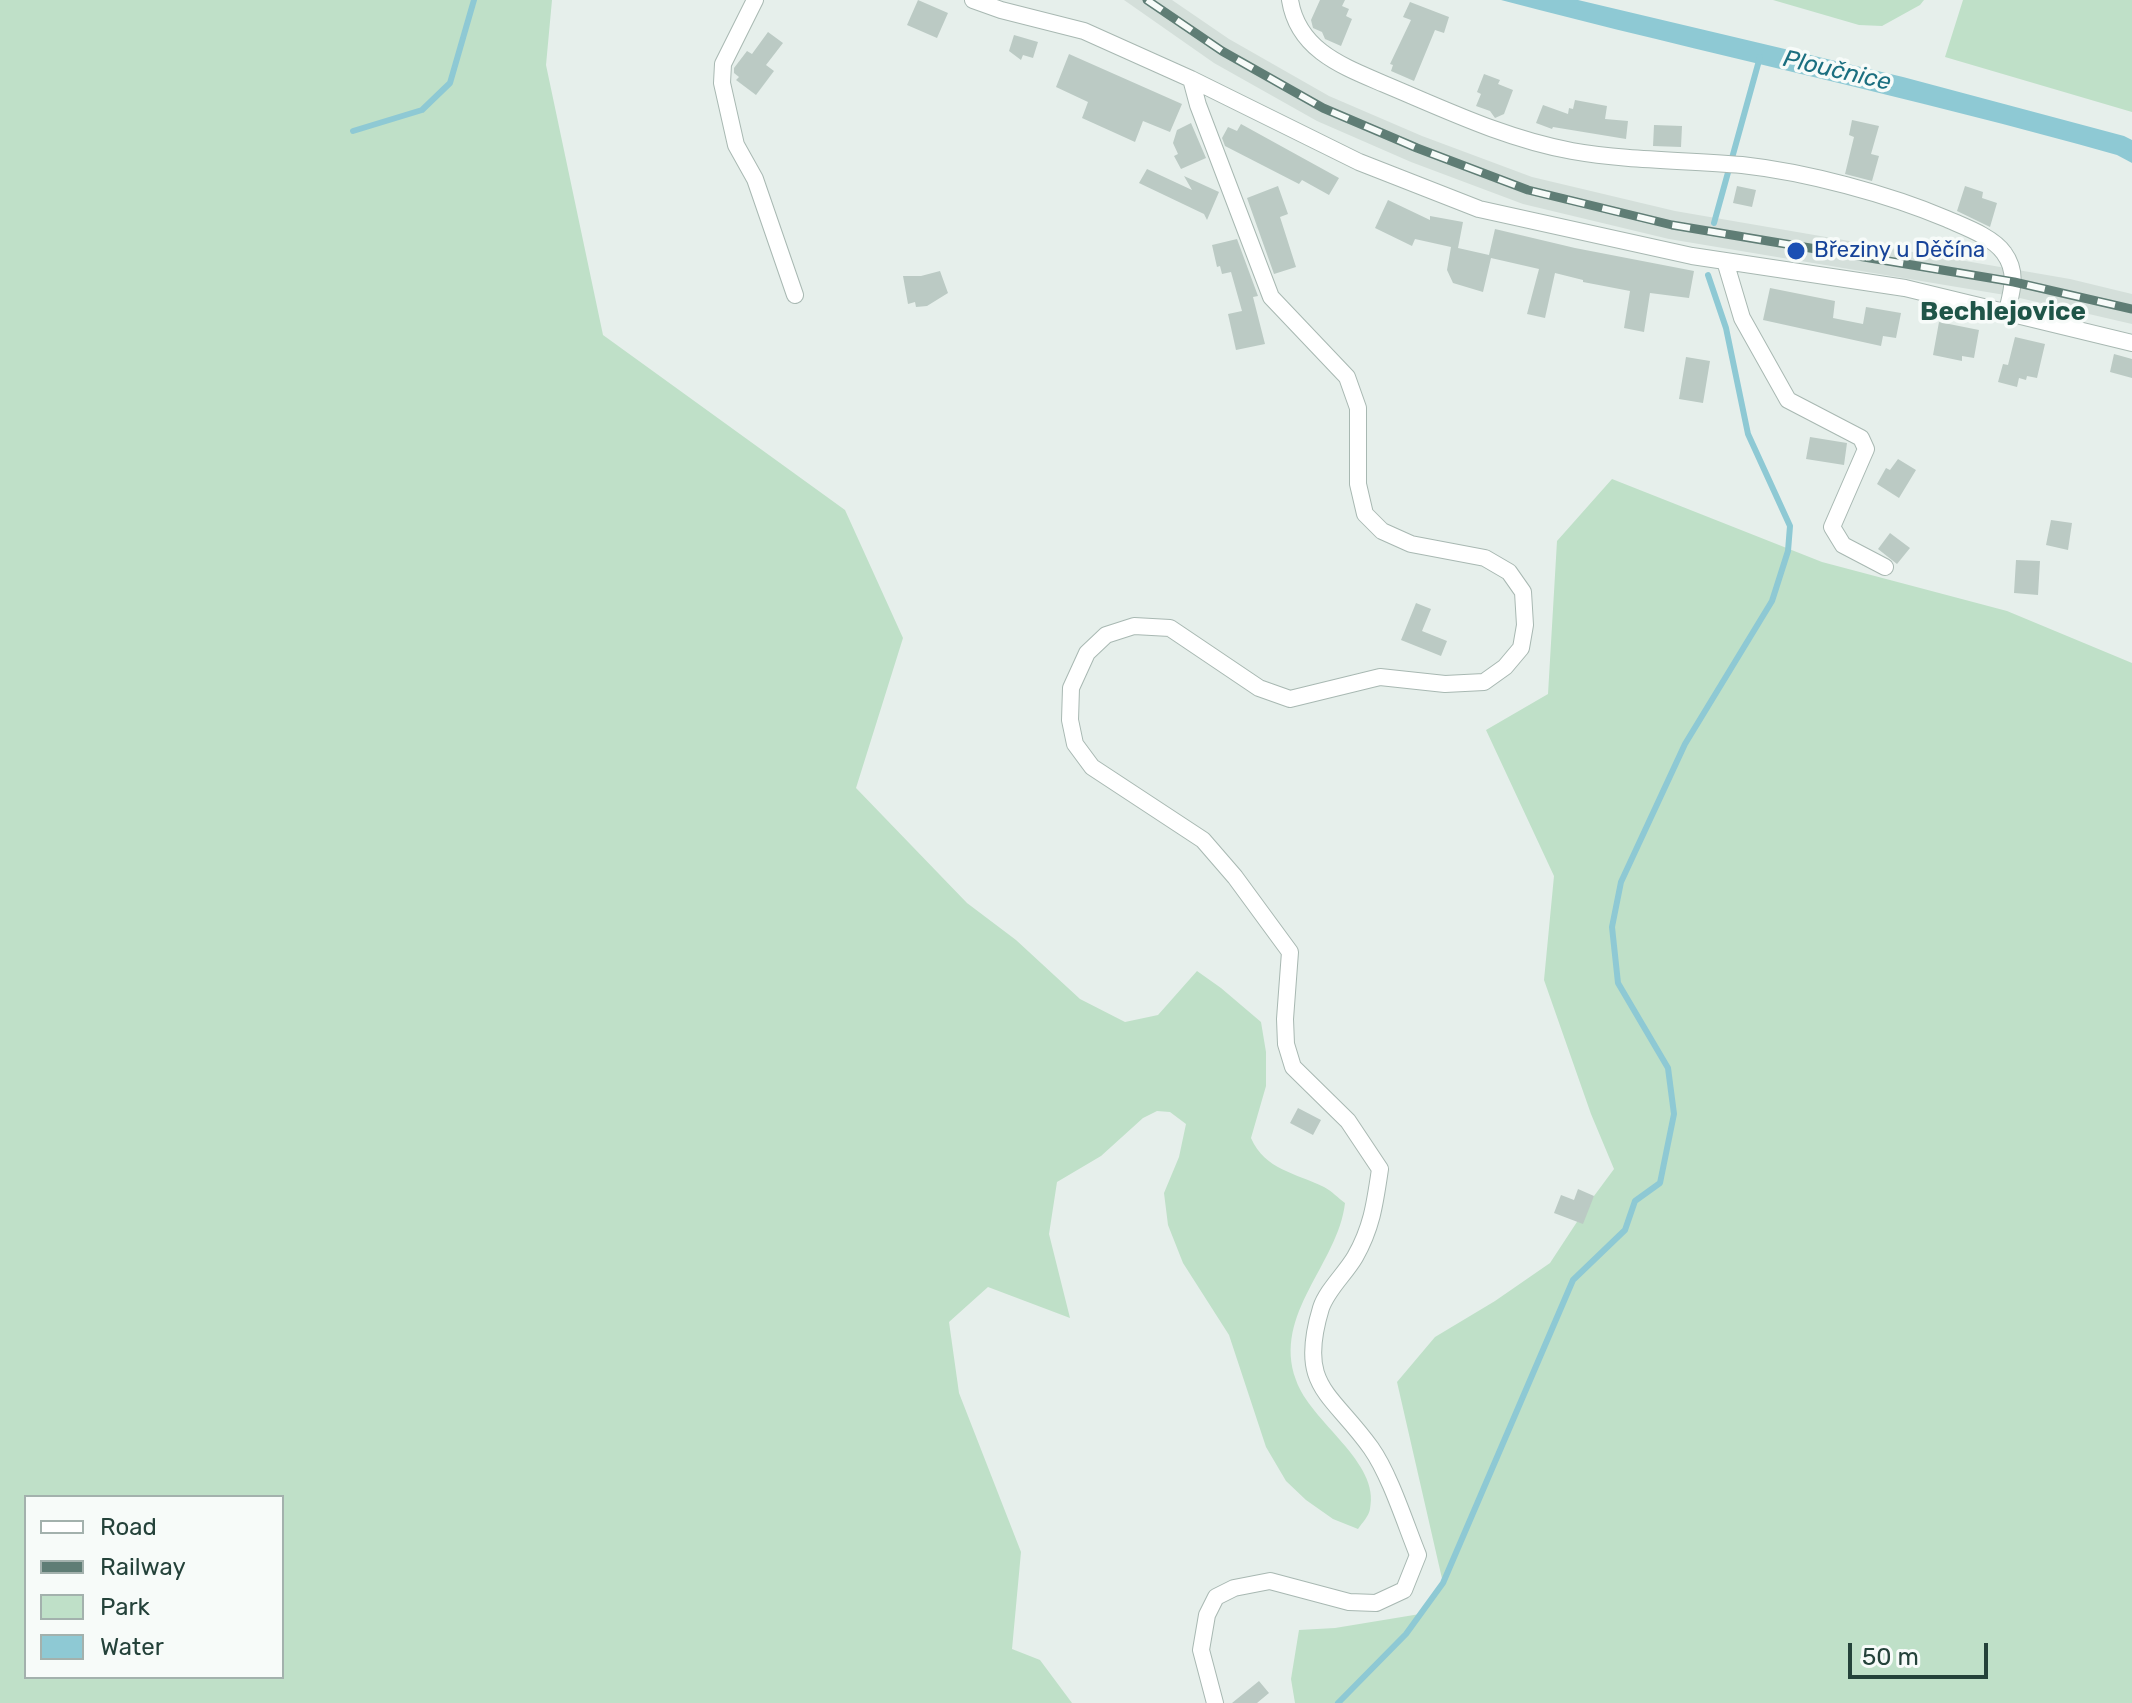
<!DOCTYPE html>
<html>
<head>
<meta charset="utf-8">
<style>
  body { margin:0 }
  #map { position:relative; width:2132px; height:1703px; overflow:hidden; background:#e6efeb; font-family:Rubik,sans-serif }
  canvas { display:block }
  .legend { position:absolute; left:24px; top:1495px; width:260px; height:184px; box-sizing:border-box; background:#f7fbf9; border:2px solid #a3b1ad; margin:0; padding:10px 14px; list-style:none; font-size:24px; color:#24423a }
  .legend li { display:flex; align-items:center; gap:16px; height:40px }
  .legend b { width:40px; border:2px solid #a3b1ad }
  .scale { position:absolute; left:1848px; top:1643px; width:140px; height:36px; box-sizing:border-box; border:4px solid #24423a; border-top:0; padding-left:10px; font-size:24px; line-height:28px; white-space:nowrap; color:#24423a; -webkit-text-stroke:6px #f7fbf9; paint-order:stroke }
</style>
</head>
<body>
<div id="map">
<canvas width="2132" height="1703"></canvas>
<ul class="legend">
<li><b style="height:10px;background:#fff"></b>Road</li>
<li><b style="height:10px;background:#5f7d75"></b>Railway</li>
<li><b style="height:22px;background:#bfe0c8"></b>Park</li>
<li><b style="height:22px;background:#8ec9d4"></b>Water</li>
</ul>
<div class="scale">50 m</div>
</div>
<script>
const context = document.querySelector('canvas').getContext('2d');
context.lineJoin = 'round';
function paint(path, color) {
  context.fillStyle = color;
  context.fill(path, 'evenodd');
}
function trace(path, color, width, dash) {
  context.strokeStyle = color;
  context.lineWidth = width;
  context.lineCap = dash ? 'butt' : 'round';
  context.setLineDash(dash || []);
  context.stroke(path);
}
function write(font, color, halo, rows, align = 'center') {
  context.font = font + ' Rubik,sans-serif';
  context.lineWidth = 7;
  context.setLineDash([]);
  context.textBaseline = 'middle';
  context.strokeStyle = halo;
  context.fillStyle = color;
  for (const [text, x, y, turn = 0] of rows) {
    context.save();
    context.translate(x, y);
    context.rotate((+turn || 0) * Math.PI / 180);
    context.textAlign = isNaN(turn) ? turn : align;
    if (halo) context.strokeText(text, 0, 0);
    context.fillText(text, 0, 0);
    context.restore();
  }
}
paint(new Path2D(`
  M1124,0H1172L1229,39L1329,96L1422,136L1532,177L1675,211L2070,279L2132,294V324L2011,296L1669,239L1523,204L1411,162L1317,121L1214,63Z`), '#d4dfda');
paint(new Path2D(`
  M0,0H552L546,65L603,335L845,510L903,638L856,788L967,903L1016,940L1080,999L1125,1022L1158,1015L1197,971L1221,988L1261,1022L1266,1052V1086L1251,1138C1265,1170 1296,1173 1324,1187C1332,1191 1338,1198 1345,1203C1338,1264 1272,1314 1296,1380C1310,1422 1381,1462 1370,1509C1369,1516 1362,1523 1358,1529L1333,1519L1306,1500L1286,1481L1266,1447L1229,1335L1183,1263L1168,1225L1164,1193L1179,1157L1186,1124L1170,1112L1157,1111L1143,1118L1101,1156L1057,1182L1049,1234L1070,1318L988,1287L949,1322L959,1393L1021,1552L1012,1649L1040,1660L1072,1703H0ZM26,1497H282V1677H26Z
  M1773,0H1924L1920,5L1882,26L1859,25Z
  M1963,0H2132V112L1945,57Z
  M1612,479L1822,562L2007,611L2132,663V1703H1295L1291,1679L1299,1630L1335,1628L1420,1614L1443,1583L1397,1382L1435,1337L1495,1301L1550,1263L1594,1196L1614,1169L1591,1114L1544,980L1554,876L1486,730L1548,694L1557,541Z`), '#bfe0c8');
paint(new Path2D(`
  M1501,0H1578L1903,77L2124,136L2132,140V163L2117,155C1913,97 1706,54 1501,0Z`), '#8ec9d4');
trace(new Path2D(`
  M353,131L422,110L450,83L474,0
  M1714,223L1760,57
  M1338,1703L1406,1634L1443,1583L1573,1280L1625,1230L1635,1201L1660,1183L1674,1114L1668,1068L1618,983L1612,927L1621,882L1685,744L1772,601L1788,551L1790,526L1748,434L1726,328L1708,275`), '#8ec9d4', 6);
paint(new Path2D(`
  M918,0L948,13L937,38L907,25Z
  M1320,0H1345L1342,6L1349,9L1346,16L1352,19L1341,46L1325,39L1322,32L1313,28L1311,20Z
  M1410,2L1449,17L1444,33L1435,30L1414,81L1391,71L1393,65L1390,64L1411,20L1403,17Z
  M768,32L783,43L766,65L774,71L756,95L736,80L739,77L734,73V68L747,51L752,54Z
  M1014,35L1038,42L1033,58L1023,55L1021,60L1009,51Z
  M1069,54L1182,104L1170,132L1143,121L1135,142L1082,118L1088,102L1056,87Z
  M1484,74L1500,80L1498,84L1513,90L1504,114L1495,118L1490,111L1476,106L1481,94L1477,92Z
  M1575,100L1607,106L1605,119L1628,121L1626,139L1553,127L1552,129L1536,123L1543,105L1568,114L1569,108L1573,109Z
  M1852,120L1879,126L1871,154L1879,156L1872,181L1845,174L1854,137L1849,135Z
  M1191,123L1206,158L1181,169L1174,156L1178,154L1173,143L1177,130Z
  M1241,124L1339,178L1329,195L1302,180L1299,184L1225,146L1222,138L1228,127L1237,131Z
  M1654,125L1682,126L1681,147L1653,146Z
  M1147,169L1192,190L1184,176L1219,192L1207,220L1204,214L1139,183Z
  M1278,186L1288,214L1280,217L1296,267L1274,274L1247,198Z
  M1737,186L1756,190L1752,207L1733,203Z
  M1965,186L1983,192L1982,198L1997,203L1990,227L1957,211Z
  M1388,200L1430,220V216L1463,222L1458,248L1489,255L1495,229L1575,248L1694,271L1689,298L1650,293L1644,332L1624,328L1630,291L1583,282V280L1555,273L1545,318L1527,314L1539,269L1491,258L1483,292L1453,283L1447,270L1451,247L1415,239L1412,246L1375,228Z
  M1237,239L1258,296L1253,297L1265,344L1236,350L1228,314L1242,311L1231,272L1222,274L1220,266L1217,267L1212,245Z
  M940,271L948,293L927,306L916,307L915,302L908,304L903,276H921Z
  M1770,288L1835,301L1833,318L1863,324L1866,307L1901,313L1896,338L1883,336L1881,346L1763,320Z
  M1939,322L1979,330L1974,358L1962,356V361L1933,355Z
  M2015,337L2045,344L2037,378L2027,376L2026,380L2019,378L2017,387L1998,382L2003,364L2008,365Z
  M2114,354L2132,359V378L2110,372Z
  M1686,357L1710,361L1703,403L1679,399Z
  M1810,437L1847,443L1844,465L1806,459Z
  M1898,459L1916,470L1899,498L1877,484L1886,468L1890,470Z
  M2051,520L2072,523L2068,550L2046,545Z
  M1890,533L1910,548L1897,564L1878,549Z
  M2016,560L2040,561L2038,595L2014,593Z
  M1416,603L1431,609L1422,631L1447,641L1441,656L1401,640Z
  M1298,1108L1321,1120L1313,1135L1290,1123Z
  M1578,1189L1594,1196L1583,1224L1554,1213L1561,1195L1574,1200Z
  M1259,1681L1269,1693L1257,1703H1232Z`), '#bbcac4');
const minor = new Path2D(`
  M755,0L723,64L722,83L736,145L755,179L795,295
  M973,0L1001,10L1084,31L1191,79L1359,162L1479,209L1692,256L1905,288L2132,343
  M1290,0C1298,50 1342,66 1384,84C1446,110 1506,139 1572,151C1628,161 1686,160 1742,165C1806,172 1888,194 1947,219C1965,227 1993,237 2004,253C2018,272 2012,291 2007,311
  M1191,79L1198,105L1271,297L1347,377L1358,408V484L1365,514L1382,531L1411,544L1485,558L1509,572L1523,592L1525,625L1521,648L1505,667L1484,682L1445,684L1380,677L1290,699L1259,688L1170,628L1134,626L1106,635L1087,653L1071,688L1070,720L1075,744L1092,767L1203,840L1235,877L1290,952L1285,1019L1286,1044L1293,1067L1348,1121L1380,1169C1375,1203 1372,1227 1355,1257C1345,1274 1327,1290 1321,1308C1297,1387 1331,1392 1371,1448C1390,1475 1405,1523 1418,1555L1404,1590L1376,1603L1349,1602L1270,1581L1234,1588L1216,1597L1207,1615L1201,1650L1215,1703
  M1725,261L1742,318L1788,400L1861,438L1866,449L1832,527L1843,545L1885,567`);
trace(minor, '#a8b8b2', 18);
trace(minor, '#fff', 16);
const rail = new Path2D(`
  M1147,0L1222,51L1323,108L1417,148L1528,190L1672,225L2014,282L2132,309`);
trace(rail, '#5f7d75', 9);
trace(rail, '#f7fbf9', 6, [18]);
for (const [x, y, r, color] of [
  [1796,251,10,"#1a4fb4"]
]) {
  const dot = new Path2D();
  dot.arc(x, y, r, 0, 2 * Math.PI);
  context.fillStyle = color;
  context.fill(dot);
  trace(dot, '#f7fbf9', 3);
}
write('22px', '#164399', '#f7fbf9', [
  ["Březiny u Děčína",1814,251]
], 'left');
write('italic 24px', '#1c6f80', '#f7fbf9', [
  ["Ploučnice",1837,71,13]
]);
write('bold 26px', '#1f5548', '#f7fbf9', [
  ["Bechlejovice",2003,312]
]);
</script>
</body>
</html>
